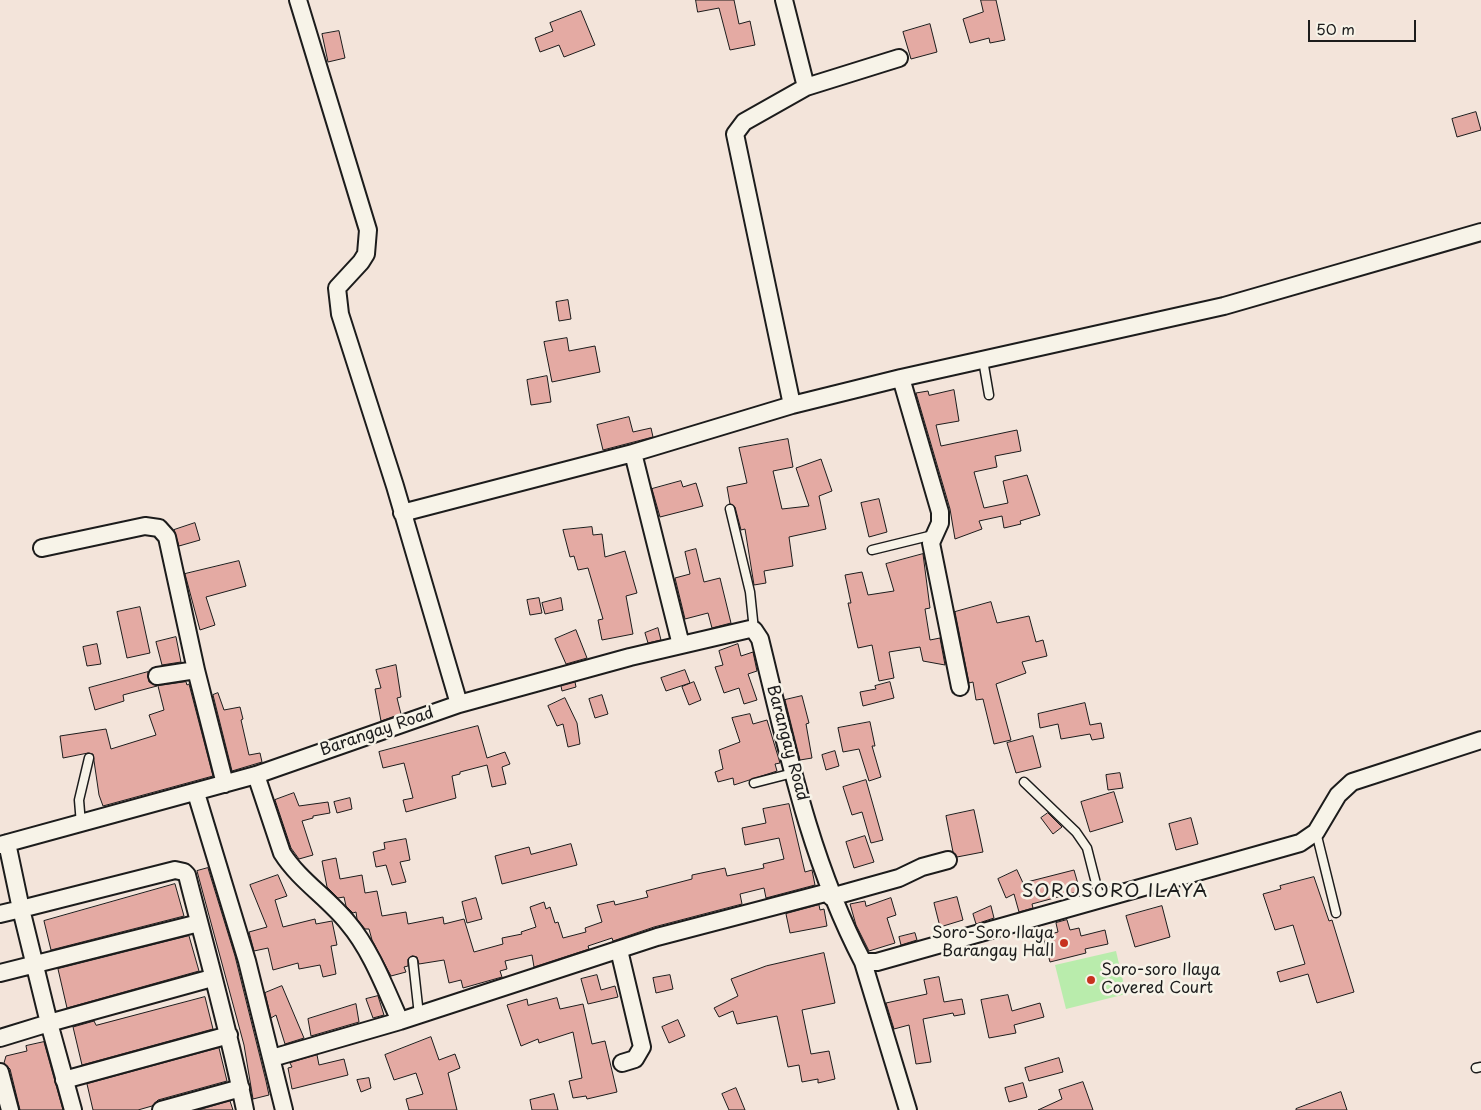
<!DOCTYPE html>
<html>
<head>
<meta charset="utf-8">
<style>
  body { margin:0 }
  #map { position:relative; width:1481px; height:1110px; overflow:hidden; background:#f3e4da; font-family:"Playpen Sans",sans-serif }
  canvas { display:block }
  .scale { position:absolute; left:1308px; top:20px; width:108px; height:22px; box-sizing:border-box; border:2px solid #1c1c1c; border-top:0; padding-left:6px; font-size:15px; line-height:18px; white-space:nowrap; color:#1c1c1c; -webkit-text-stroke:4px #f7f3e8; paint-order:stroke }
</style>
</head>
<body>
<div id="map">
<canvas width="1481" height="1110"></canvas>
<div class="scale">50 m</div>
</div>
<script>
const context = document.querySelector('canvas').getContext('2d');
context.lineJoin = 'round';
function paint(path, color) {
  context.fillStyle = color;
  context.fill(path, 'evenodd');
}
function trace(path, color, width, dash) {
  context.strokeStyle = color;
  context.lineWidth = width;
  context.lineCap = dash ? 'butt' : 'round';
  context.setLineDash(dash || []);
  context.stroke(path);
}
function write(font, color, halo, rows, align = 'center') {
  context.font = font + ' "Playpen Sans",sans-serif';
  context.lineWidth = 5;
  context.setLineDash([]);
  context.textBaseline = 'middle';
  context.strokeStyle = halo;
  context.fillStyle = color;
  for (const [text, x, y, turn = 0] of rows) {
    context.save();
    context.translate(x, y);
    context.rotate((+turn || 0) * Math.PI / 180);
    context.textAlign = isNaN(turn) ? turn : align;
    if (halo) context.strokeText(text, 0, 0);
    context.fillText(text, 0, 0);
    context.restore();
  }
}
paint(new Path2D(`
  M1116,951L1126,994L1066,1009L1055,965Z`), '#b9ecac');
const building = new Path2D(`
  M696,0H734L739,24L750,21L755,45L730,50L719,8L698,12Z
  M981,0H996L1005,40L990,43L989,38L970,43L963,19L983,12Z
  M581,11L595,45L564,57L559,45L540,52L535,38L553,31L550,23Z
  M930,24L937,52L911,59L903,32Z
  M339,31L345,58L328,62L322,34Z
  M1476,112L1481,130L1457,137L1452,119Z
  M568,300L571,319L559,321L556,302Z
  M567,338L569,351L595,346L600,372L552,382L544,342Z
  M547,376L551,402L531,405L527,380Z
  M954,390L959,421L936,425L941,446L1017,430L1021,451L995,456L997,467L974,472L984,508L1008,503L1003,481L1027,475L1040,515L1020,521L1021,524L1004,528L1002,516L979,521L982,529L955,539L950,509L916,393L928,391L929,395Z
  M629,417L633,432L651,428L653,437L603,450L597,425Z
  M788,439L793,467L773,471L782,509L809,506L796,468L821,459L832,491L819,496L826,529L789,537L793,566L764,571L766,583L754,585L745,529L741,530L735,507L730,504L727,487L747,483L739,448Z
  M681,481L683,487L696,483L703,506L660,517L652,489Z
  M879,499L887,532L869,537L861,503Z
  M195,523L200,540L179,546L174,530Z
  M592,527L593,535L602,534L605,557L625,551L637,593L626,596L633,634L602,640L598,620L603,619L588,568L578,570L574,556L570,557L563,530Z
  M696,549L704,582L720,578L731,623L712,628L708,613L685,619L675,578L690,574L685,552Z
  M923,554L930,608L925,609L930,640L940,638L945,665L923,661L920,647L889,652L894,678L879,681L872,645L858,648L848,603H851L845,575L862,572L868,595L894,591L886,564Z
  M239,561L246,586L206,597L215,625L200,630L185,574Z
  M539,598L542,613L530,615L527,600Z
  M561,598L563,610L545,614L542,603Z
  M991,602L997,623L1029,616L1036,642L1043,640L1047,656L1022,662L1026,673L996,684L1011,740L994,744L983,699L976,700L973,682L969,683L955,612Z
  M140,607L150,653L127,658L117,612Z
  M658,628L661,640L648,643L645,633Z
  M576,630L587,658L566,664L555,639Z
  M176,637L181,662L162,665L156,642Z
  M97,644L101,664L87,666L83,647Z
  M738,644L741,656L753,652L757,671L748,674L757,700L744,704L739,688L724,693L715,667L723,665L719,651Z
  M396,665L401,697L397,698L401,714L381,721L375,689L381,688L376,670Z
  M685,670L690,683L666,691L661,678Z
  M148,672L149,682L157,686L123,695L124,701L95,710L89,688Z
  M186,682L187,685L189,684L213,776L103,806L99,795L93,754L88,753L63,758L60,736L106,729L111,749L156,735L149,715L164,710L158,686Z
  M575,682L576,687L562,691L561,686Z
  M694,682L701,700L689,705L682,687Z
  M890,682L894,698L863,706L860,692L876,689L875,686Z
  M218,693L224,710L240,707L243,719L241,720L249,755L260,753L262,762L232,771L213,695Z
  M602,695L608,714L595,718L589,699Z
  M802,696L809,723L806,724L812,758L800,760L785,700Z
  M565,698L577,723L580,744L568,747L563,724L557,726L548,706Z
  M1085,703L1090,725L1101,723L1104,738L1092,740L1090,734L1061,739L1058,724L1040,728L1038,714Z
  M750,714L753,724L767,720L780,763L775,764L777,771L734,785L733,778L718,782L715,772L723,769L719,750L740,742L732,718Z
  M870,722L875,746H872L881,777L869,781L859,749L843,752L838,728Z
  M478,726L487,758L505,752L510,764L502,767L506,784L492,787L487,765L460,772V774L452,776L456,798L406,812L403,800L413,798L404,763L383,768L379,752Z
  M1033,736L1041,767L1016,773L1007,743Z
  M835,751L839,766L826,770L822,755Z
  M1120,773L1123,788L1108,790L1106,775Z
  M866,780L883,840L871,843L862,812L852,815L843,787Z
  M1114,792L1123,822L1090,832L1081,802Z
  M294,793L299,806L328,802L330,813L313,816V818L302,821L313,855L299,859L291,848L275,800Z
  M350,798L352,809L337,813L334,802Z
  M789,804L805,872L812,870L815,885L766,898L764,888L740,894L742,904L654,927L613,941L612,938L588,946L589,949L534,967L532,955L505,961L507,969L500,971L502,977L463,988L461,980L449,983L444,960L419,964L417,957L412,956L408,959V966L404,967L406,972L391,976L372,940L369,929H365L357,919L356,912L353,913L346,906L344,897L338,898L327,887L322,861L336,858L340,879L362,875L365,893L377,891L382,916L406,912L408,924L443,917L444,924L464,919L474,952L503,944L502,938L522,934L521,932L536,927L530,907L544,902L546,909L550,907L555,923L558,922L563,938L586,932L585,928L602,922L597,905L614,901L615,905L648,897L646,891L692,879V875L725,868L727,876L764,868L763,864L784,859L779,838L745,845L742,828L766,823L763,809Z
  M974,810L983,852L957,857L953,852L946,816Z
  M1048,813L1062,827L1053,834L1041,818Z
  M1191,818L1198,844L1176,850L1169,824Z
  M865,836L874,862L854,868L846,842Z
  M406,839L410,860L400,862L406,882L392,885L386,865L376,867L373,852L385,849L384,843Z
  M571,844L577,865L502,884L495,856L529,847L531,854Z
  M208,868L235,956L266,1081L269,1095L253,1099L244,1045L197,871Z
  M1017,870L1023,883L1074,870L1080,891L1032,904L1033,908L1019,912L1014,894L1006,898L998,879Z
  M278,875L287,896L275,900L283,927L315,919L316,924L332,921L337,945L331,946L336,974L323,977L320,965L299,969L298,963L273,970L268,948L254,951L249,932L267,927L250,885Z
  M1314,877L1329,921L1332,920L1354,992L1317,1003L1308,974L1280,982L1277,972L1305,964L1293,925L1275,930L1263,894L1281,889L1280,886Z
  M175,884L184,916L51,950L44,921Z
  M957,897L963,920L940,927L934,903Z
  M476,898L482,919L467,923L462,902Z
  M891,898L896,915L887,918L895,943L869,951L856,925L850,904L865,901L866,906Z
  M819,905L820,910L824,909L827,926L790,933L786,914Z
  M991,906L994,918L976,924L973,914Z
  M1162,906L1170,937L1135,947L1126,916Z
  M1067,920L1070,930L1079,928L1081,936L1105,930L1108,944L1085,949L1086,953L1050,962L1043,936L1058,932L1056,923Z
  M915,933L917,940L901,945L899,937Z
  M189,936L199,971L67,1008L58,969Z
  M824,953L835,1003L802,1010L811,1054L829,1051L835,1079L818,1083V1079L802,1082L799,1065L788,1067L777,1016L737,1024L733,1011L719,1017L714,1008L738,996L731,979L766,966Z
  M597,975L601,990L615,986L618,997L588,1004L581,979Z
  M670,975L673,989L656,993L653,978Z
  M939,977L944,1002L962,999L965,1014L954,1016L953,1013L923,1019L931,1062L916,1064L909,1025L894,1029L886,1003L927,994L924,980Z
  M282,986L304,1038L285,1044L276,1015L271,1018L265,993Z
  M1008,995L1012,1011L1040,1003L1044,1017L1014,1025L1016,1033L989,1038L981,1000Z
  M378,996L384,1015L373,1018L366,999Z
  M205,997L213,1029L82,1065L73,1027L94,1021L96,1025Z
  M557,998L560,1009L583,1004L592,1044L605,1041L617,1092L587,1099L586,1096L573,1098L569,1081L582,1078L573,1032L539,1043L538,1039L521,1046L507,1005L527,999L528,1005Z
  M356,1004L359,1022L311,1036L308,1019Z
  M678,1020L685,1036L669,1043L662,1027Z
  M431,1037L439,1060L455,1054L460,1068L448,1073L457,1110H409L406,1099L423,1094L416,1073L394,1080L385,1055Z
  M44,1042L63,1110H20L10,1069L4,1063L6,1056L27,1051L26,1046Z
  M219,1048L227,1081L158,1100L152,1106L138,1110H93L87,1084Z
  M317,1055L319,1065L344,1059L348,1075L292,1089L288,1068L292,1067L290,1063Z
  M1059,1058L1063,1072L1029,1081L1025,1068Z
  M369,1078L371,1088L361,1092L357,1080Z
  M1083,1082L1093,1110H1038L1062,1099L1059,1090Z
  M1023,1083L1027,1097L1009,1102L1005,1088Z
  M736,1088L745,1110H729L722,1094Z
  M1341,1092L1347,1110H1296V1109Z
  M554,1094L558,1110H532L530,1100Z
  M230,1101L233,1110H199Z`);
paint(building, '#e4aaa3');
trace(building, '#1c1c1c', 1);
const lane = new Path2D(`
  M983,360L989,395
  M730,509L750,592L754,630
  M872,550L933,535
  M1024,782L1076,832L1087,848L1100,899
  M754,783L793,773
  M81,824L79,800L89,758
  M1316,832L1336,913
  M413,961L419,1015
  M1476,1068L1481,1067`);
const street = new Path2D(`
  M298,0L368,230L366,254L361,262L337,288L340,314L395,486L459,704
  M784,0L806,87
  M901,378L940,512V523L931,543L960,687
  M792,405L735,134L744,122L806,87L899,58
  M402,513L633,453
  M42,548L145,526L159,528L167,537L196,670
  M681,645L633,453L792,405L901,378L1224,306L1481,232
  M157,676L196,670L225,784
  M256,775L282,853C299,880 328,898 348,923C371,950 385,988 400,1021
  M196,793L247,961L284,1110
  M0,845L256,775L459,704L630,657L750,629L754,630L760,639C787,749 810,861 863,962H877L1300,843L1316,832L1338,795L1352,782L1481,740
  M831,897L899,878L922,867L948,860
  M0,914L21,909L7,843
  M619,950L642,1047L635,1059L622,1063
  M863,962L908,1110
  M0,973L199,923
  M212,978L49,1023L21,909L175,870L184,872L187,875C207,954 229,1031 245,1110
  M0,1038L49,1023L73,1110
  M272,1058L400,1021L657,937L829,892
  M0,1072L10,1110
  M64,1080L229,1035
  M161,1110L241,1088`);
trace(lane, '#1c1c1c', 11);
trace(street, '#1c1c1c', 20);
trace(lane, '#f7f3e8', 8);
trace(street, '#f7f3e8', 16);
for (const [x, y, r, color] of [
  [1064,943,5,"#c8321e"],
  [1091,980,5,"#c8321e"]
]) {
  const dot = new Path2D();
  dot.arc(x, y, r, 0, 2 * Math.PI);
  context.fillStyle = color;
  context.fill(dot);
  trace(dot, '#f7f3e8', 2);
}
write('16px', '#1c1c1c', '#f7f3e8', [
  ["Barangay Road",377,732,-19],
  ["Barangay Road",787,743,75]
]);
write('16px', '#1c1c1c', '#f7f3e8', [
  ["Soro-Soro Ilaya",1054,934],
  ["Barangay Hall",1054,952],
  ["Soro-soro Ilaya",1101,971,"left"],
  ["Covered Court",1101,989,"left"]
], 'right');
context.letterSpacing = '1px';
write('19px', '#1c1c1c', '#f7f3e8', [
  ["SOROSORO ILAYA",1115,892]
]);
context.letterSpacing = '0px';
</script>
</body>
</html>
